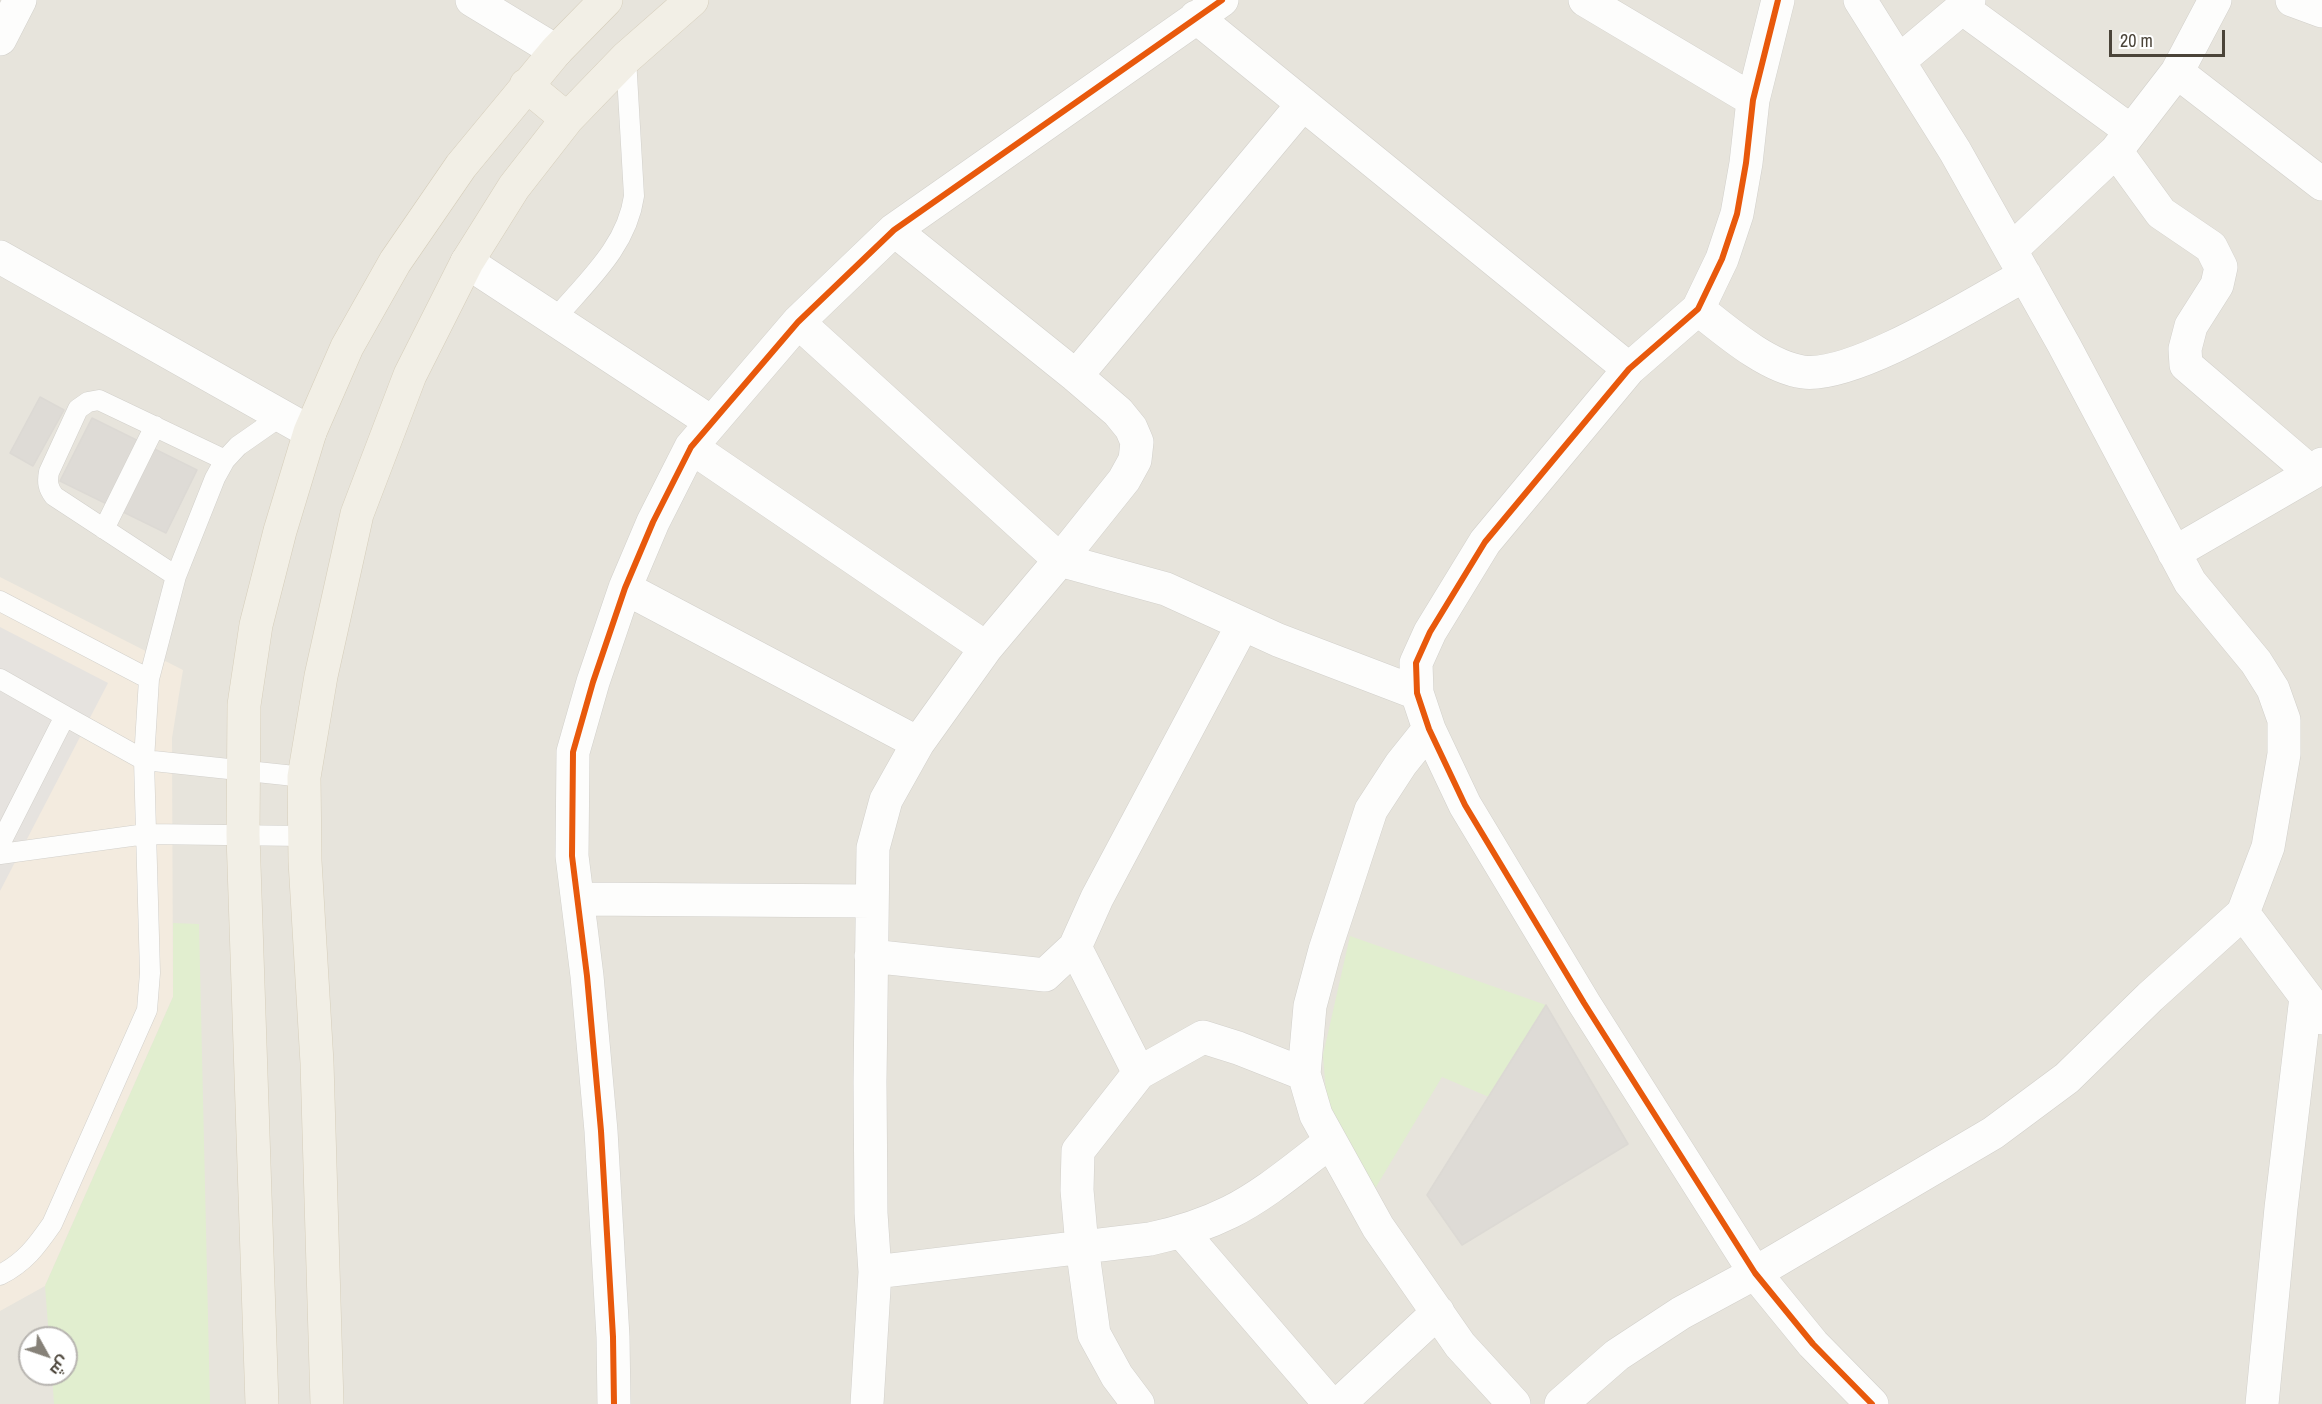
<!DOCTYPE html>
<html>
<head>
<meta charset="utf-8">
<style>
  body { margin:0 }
  #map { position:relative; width:2322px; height:1404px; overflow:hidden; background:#f4f2ee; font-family:"Archivo Narrow",Cairo,sans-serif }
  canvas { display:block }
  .north { position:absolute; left:18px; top:1326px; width:60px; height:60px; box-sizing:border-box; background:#fff; border:2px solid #b7b4b0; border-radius:50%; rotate:130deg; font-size:16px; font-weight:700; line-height:24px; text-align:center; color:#4b4439 }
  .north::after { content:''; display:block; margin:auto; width:21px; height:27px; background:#868178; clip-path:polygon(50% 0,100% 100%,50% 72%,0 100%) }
  .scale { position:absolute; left:2109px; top:30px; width:116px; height:27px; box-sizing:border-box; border:3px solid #4b4439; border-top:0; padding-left:8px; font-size:18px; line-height:21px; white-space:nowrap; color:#4b4439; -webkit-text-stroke:4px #fff; paint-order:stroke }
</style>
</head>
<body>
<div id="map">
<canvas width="2322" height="1404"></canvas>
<div class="north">ش</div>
<div class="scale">20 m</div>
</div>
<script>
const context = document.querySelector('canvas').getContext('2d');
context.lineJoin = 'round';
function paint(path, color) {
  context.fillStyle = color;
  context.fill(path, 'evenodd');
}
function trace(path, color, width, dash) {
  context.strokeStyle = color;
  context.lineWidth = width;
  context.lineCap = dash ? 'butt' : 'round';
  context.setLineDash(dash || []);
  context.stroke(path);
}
paint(new Path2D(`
  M0,0H2322V1404H0ZM30,1338H66V1374H30Z`), '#e7e4dc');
paint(new Path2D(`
  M0,577L183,670L172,738L173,997L45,1286L0,1311Z`), '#f3ebdf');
paint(new Path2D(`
  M173,923L199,924L210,1404H54L52,1374H66V1338H49L45,1286L173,997Z
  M1350,936L1546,1005L1489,1097L1442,1077L1373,1192L1327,1105L1323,1055Z`), '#e1eecf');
paint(new Path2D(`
  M0,627L108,683L0,891Z`), '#e6e3df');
const building = new Path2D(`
  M40,397L64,410L33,466L10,453Z
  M92,418L197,470L166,533L60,481Z
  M1546,1005L1628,1144L1462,1245L1427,1195Z`);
paint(building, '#dedbd6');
trace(building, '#dcd9d4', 1.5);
const service = new Path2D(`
  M554,320C586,282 627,247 634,196L626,58
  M104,529L155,426
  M176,576L54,496C48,488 47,482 49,472L78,409L88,402L99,400L225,460
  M0,601L149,679
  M0,679L65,716L0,844
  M65,716L144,760L304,777
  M0,854L146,834L305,836
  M0,1275C25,1262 36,1247 52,1224L147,1010L150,973L144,760L149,679L176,576L215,478L225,460L238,446L281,416`);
const minor = new Path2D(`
  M472,0L556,51
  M1585,0L1753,100
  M1778,0L1753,100L1746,163L1737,214L1722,259L1698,309L1629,369L1485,542L1430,632L1416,663L1417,693L1429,729L1465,805L1584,1003L1755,1273L1813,1344L1872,1404
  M1860,0L1955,151L2064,345L2190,582L2256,662L2273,689L2284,720V754L2268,847L2243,913L2322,1018
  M1969,0L1962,8L2131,131
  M2215,0L2177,72L2322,184
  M2292,0L2322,11
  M1196,17L1629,369
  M0,39L20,0
  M1899,61L1962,8
  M2116,151L2161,213L2211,247L2221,267L2217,285L2191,326L2185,349L2186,365L2312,473
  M2011,250L2116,151L2177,72
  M0,257L310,432
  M467,262L711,422
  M1698,309C1726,331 1767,367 1803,372C1855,379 1977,301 2025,275
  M798,322L1060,560L1124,480L1135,460L1137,442L1131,428L1118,412L1076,376L894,230
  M1076,376L1303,104
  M691,447L986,648
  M2174,553L2312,473L2322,464
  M625,588L918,743
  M1429,729L1401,764L1371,810L1325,950L1310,1006L1304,1074L1316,1115L1378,1227L1460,1345L1514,1404
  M578,899L872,901
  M1075,947L1139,1073
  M871,956L1045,975L1075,947L1097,898L1243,624
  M1182,1232L1330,1404
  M875,1272L1150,1239C1178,1233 1204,1225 1230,1212C1266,1194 1298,1166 1330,1142
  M614,1404L613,1337L601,1131L587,976L572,856L573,752L593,682L625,588L653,522L691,447L798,322L894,230L1222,0
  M867,1404L875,1272L871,1213L870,1082L873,848L886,800L918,743L986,648L1060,560L1166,589L1278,640L1417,693
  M1138,1404L1117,1376L1094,1334L1082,1246L1077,1190L1078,1151L1139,1073L1203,1037L1238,1048L1304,1074
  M1339,1404L1438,1312
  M1561,1404L1617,1355L1681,1313L1755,1273L1993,1133L2067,1078L2150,997L2243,913
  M2262,1404L2281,1208L2306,997`);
const primary = new Path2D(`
  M526,85L567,119
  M262,1404L243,835L244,705L256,625L280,531L310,432L347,347L395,262L461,166L556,51L606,0
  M327,1404L317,1063L305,861L304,777L321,676L357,514L410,375L467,262L514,187L567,119L626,58L692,0`);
trace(service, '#d2d0cb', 21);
trace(minor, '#d2d0cb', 34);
trace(primary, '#d6cebb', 34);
trace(service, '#fdfdfc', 20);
trace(minor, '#fdfdfc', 33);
trace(primary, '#f2efe6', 33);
trace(new Path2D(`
  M1778,0L1753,100L1746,163L1737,214L1722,259L1698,309L1629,369L1485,542L1430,632L1416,663L1417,693L1429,729L1465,805L1584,1003L1755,1273L1813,1344L1872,1404
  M614,1404L613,1337L601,1131L587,976L572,856L573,752L593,682L625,588L653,522L691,447L798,322L894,230L1222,0`), '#e8590c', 6);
</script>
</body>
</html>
